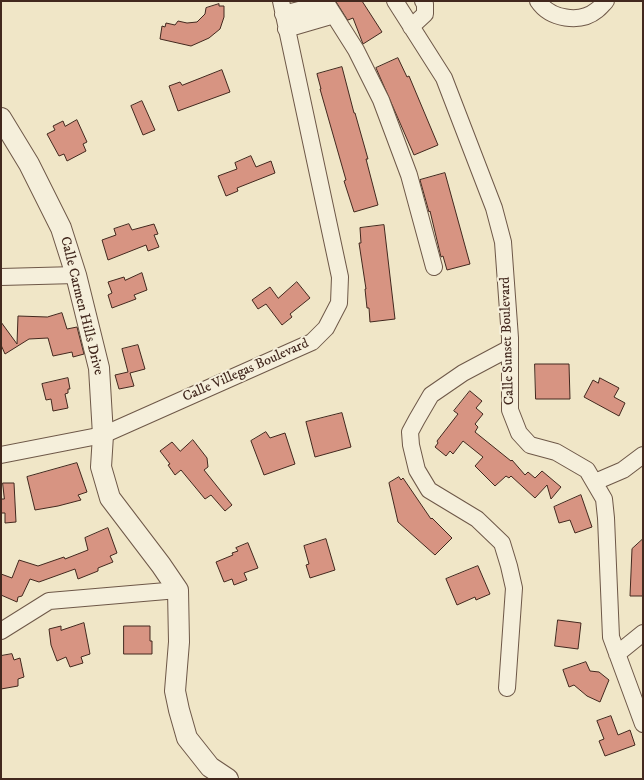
<!DOCTYPE html>
<html>
<head>
<meta charset="utf-8">
<style>
  body { margin:0 }
  #map { position:relative; width:644px; height:780px; overflow:hidden; background:#f0e6c7; font-family:"IM FELL DW Pica",serif }
  canvas { display:block }
  .frame { position:absolute; inset:0; border:2px solid #42281e; pointer-events:none }
</style>
</head>
<body>
<div id="map">
<canvas width="644" height="780"></canvas>
<div class="frame"></div>
</div>
<script>
const context = document.querySelector('canvas').getContext('2d');
context.lineJoin = 'round';
function paint(path, color) {
  context.fillStyle = color;
  context.fill(path, 'evenodd');
}
function trace(path, color, width, dash) {
  context.strokeStyle = color;
  context.lineWidth = width;
  context.lineCap = dash ? 'butt' : 'round';
  context.setLineDash(dash || []);
  context.stroke(path);
}
function write(font, color, halo, rows, align = 'center') {
  context.font = font + ' "IM FELL DW Pica",serif';
  context.lineWidth = 4;
  context.setLineDash([]);
  context.textBaseline = 'middle';
  context.strokeStyle = halo;
  context.fillStyle = color;
  for (const [text, x, y, turn = 0] of rows) {
    context.save();
    context.translate(x, y);
    context.rotate((+turn || 0) * Math.PI / 180);
    context.textAlign = isNaN(turn) ? turn : align;
    if (halo) context.strokeText(text, 0, 0);
    context.fillText(text, 0, 0);
    context.restore();
  }
}
const building = new Path2D(`
  M336,1H362L382,32L363,44L353,18L348,20Z
  M219,4V6H224V17L220,29L209,38L191,46L160,39L162,26L165,27L166,23L175,25L178,21L187,23L197,22L205,14L206,8Z
  M398,58L407,77L409,76L438,145L414,155L376,68Z
  M342,67L354,113H355L368,159H366L378,205L354,212L344,181L346,180L320,89H321L317,74Z
  M222,70L230,92L178,111L169,86L180,82L182,85Z
  M142,101L155,130L143,135L131,106Z
  M77,120L87,142L83,144L86,151L67,161L64,154L59,156L47,134L55,130L53,126L63,121L65,126Z
  M251,156L256,167L271,161L275,173L237,188L238,191L226,196L218,176L237,169L235,163Z
  M445,173L470,264L447,270L443,256L441,257L430,211L429,212L420,180Z
  M129,224L132,230L154,224L158,234L154,235L159,247L148,251L146,245L108,260L102,240L116,235L114,229Z
  M384,225L395,319L370,322L369,308H367L365,289H366L359,243H361L360,228Z
  M142,273L147,290L134,295L136,299L112,308L108,295L112,293L108,282L124,277L125,280Z
  M297,282L310,298L290,314L292,317L282,325L266,304L258,309L252,300L270,287L278,298Z
  M62,313L67,329L77,327L84,354L73,357L72,352L53,356L48,338L29,339L5,354L1,345V322L17,344L18,316L47,317Z
  M138,345L145,369L130,373L134,386L119,389L115,375L128,372L122,349Z
  M535,364H569L570,399H536Z
  M68,378L70,389H68V393L65,394L68,408L53,411L51,399L46,400L42,384Z
  M600,378L619,388L614,397L625,403L619,416L584,397L593,380L598,383Z
  M470,391L482,401L476,408L483,414L475,424L478,427L475,432L511,461L512,460L525,475L528,472L535,478L542,471L561,487L551,499L547,485L535,498L511,476L509,478L506,476L495,486L475,466L483,457L463,441L453,454L450,451L446,456L435,447L438,443L437,441L458,414L454,411Z
  M342,413L351,447L315,457L306,422Z
  M266,432L270,438L285,433L295,464L264,475L251,441Z
  M193,440L207,458L208,467L204,470L232,505L225,511L211,495L205,499L181,470L175,475L168,465L170,464L160,451L172,442L180,451Z
  M77,463L87,492L78,495L81,500L58,506L35,510L27,477Z
  M399,477L401,480L403,478L431,519L432,518L452,538L435,555L398,522L389,483Z
  M3,483H14L16,522L5,523V513H1V499H4Z
  M581,495L592,527L575,533L570,520L559,523L554,507Z
  M108,528L117,553L110,556L113,562L98,568V571L78,579L75,569L39,582L30,579L22,596L18,597L17,602L1,595V574L12,578L19,560L38,566L64,557L65,559L88,550L85,538Z
  M326,539L335,570L310,578L306,565L309,564L304,546Z
  M643,539V596H630L632,549Z
  M248,543L258,568L244,573L247,580L234,585L232,579L224,582L216,562L233,555L232,553L238,551L236,548Z
  M478,566L490,594L476,600L475,597L457,605L446,579Z
  M558,620L581,623L578,649L555,646Z
  M84,623L90,654L81,657L83,663L70,667L66,657L57,661L51,645L49,629L61,626V630Z
  M124,626H150V641H152V654H124Z
  M12,654L14,660L20,658L24,677L18,679V686L1,689V656Z
  M586,662L590,671L599,672L609,680L600,702L587,696L574,685L569,687L563,670Z
  M611,716L618,735L630,730L635,745L605,756L599,741L604,739L597,721Z`);
paint(building, '#d79482');
trace(building, '#42281e', 1);
const minor = new Path2D(`
  M325,1L356,50L381,100L409,175L434,267
  M395,1L444,78L494,208L503,242L510,338V410L519,433L530,445L556,452L587,470L604,499L606,518L611,637L643,724
  M538,1C550,19 580,24 597,10C600,8 603,4 606,1
  M283,14L327,3
  M411,27L425,14V4L423,1
  M286,29L334,15
  M1,277L76,275
  M1,455L103,435L312,342L326,328L339,303L340,277L281,1
  M595,482L623,470L643,455
  M1,631L49,601L178,590
  M617,654L643,633
  M507,688L514,588L509,566L502,543L477,519L429,490L417,470L411,445L410,432L417,419L431,395L463,373L510,348`);
const tertiary = new Path2D(`
  M1,118L29,164L61,228L76,275L99,368L103,435L101,467L110,498L161,565L178,590L179,642L175,691L179,710L187,738L210,767L228,779`);
trace(minor, '#6e5848', 18);
trace(tertiary, '#6e5848', 22);
trace(minor, '#f5efdb', 16);
trace(tertiary, '#f5efdb', 20);
write('14px', '#42281e', '#f5efdb', [
  ["Calle Carmen Hills Drive",81,306,76],
  ["Calle Sunset Boulevard",508,341,-92],
  ["Calle Villegas Boulevard",246,371,-24]
]);
</script>
</body>
</html>
